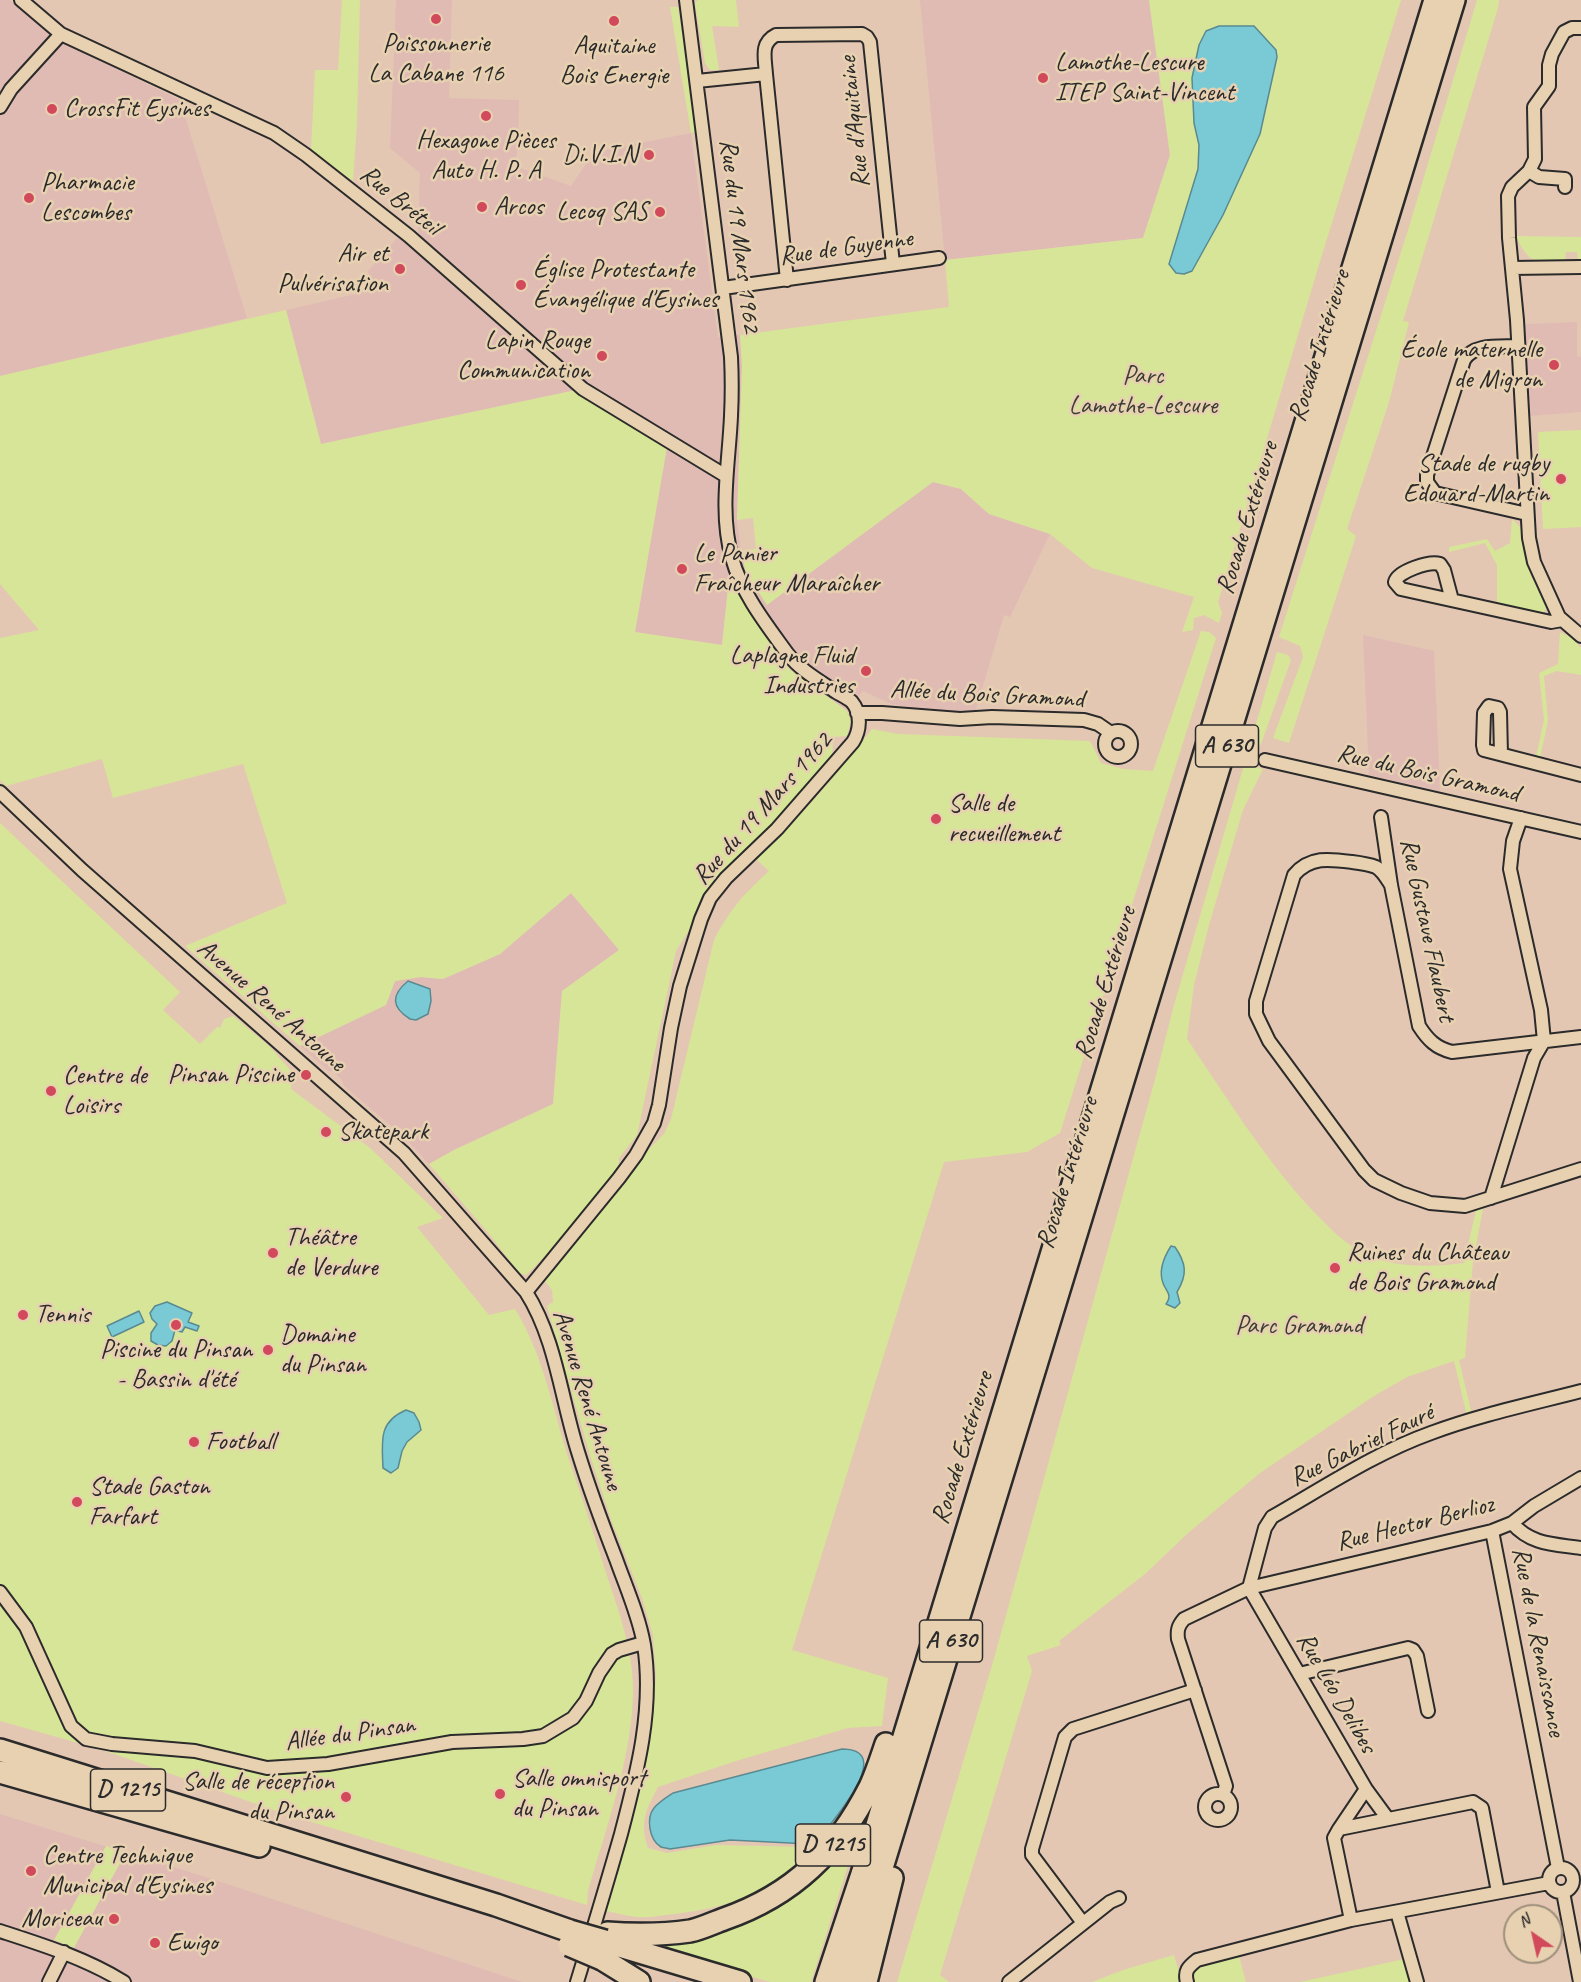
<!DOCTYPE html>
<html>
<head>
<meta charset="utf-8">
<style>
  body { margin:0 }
  #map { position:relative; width:1581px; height:1982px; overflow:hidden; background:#e4c7b2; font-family:Caveat,sans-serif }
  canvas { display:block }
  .north { position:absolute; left:1503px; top:1904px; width:60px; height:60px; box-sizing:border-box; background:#e8d1b1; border:2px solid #9c8f7b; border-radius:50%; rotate:326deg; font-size:16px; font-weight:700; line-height:24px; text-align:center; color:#2b2b2b }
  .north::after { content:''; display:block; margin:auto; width:21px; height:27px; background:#d1495b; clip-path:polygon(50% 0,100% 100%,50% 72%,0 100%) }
</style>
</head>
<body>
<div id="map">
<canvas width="1581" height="1982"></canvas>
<div class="north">N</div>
</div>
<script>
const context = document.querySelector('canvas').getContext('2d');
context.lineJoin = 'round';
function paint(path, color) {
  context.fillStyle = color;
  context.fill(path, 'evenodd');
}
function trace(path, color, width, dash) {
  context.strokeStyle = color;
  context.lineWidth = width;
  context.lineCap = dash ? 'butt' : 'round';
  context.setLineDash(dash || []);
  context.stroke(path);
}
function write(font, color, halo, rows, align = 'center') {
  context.font = font + ' Caveat,sans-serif';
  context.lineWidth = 5;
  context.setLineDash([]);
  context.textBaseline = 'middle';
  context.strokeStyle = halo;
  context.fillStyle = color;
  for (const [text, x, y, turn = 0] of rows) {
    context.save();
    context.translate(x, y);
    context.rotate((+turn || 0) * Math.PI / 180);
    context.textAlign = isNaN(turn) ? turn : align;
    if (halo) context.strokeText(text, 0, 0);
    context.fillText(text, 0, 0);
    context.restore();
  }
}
paint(new Path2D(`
  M0,0H10L37,24L78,50L180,100L247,318L0,376Z
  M396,0H452L449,98L519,100L518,146L515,166L571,186L592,155L609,149L691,133L718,337L740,335L742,366L737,520L741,551L746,573L933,482L961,489L989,514L1050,534L1010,617L1004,615L975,713L936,712L901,706L891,704L863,691L846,710L790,670L729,579L722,645L635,632L667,447L576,390L321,444L286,310L373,290L368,271L396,239L418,235L420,173L390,148Z
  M920,0H1149L1170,155L1143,238L945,260Z
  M1577,322V356L1581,357V412L1530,416L1525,324Z
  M1363,635L1434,651L1440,791L1369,775Z
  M571,893L619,950L562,991L553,1104L454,1150L429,1164L403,1136L344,1086L342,1080L334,1072L328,1071L300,1046L385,1005L395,981L421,977L443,979L500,954Z
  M0,1814L209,1878L522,1982H0Z`), '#e0bbb4');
paint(new Path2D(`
  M342,0H360L357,123L353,181L311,150L315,70H338Z
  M698,0H736L739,27L712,26L719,70H710L705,63L695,3Z
  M1149,0H1401L1321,258L1218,602L1222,613L1219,623L1204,615L1194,618L1193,630L1182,632L1194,597L1092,568L1050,534L989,514L961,489L933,482L767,605L746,573L741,551L756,549L753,518L737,520L742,366L740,335L949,307L945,260L1143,238L1170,155Z
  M1477,0H1499L1498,8L1403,321L1409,322L1389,402L1347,529L1356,536L1289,743L1273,738L1303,657L1300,646L1279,637L1409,227Z
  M670,7H678L698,132L691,133Z
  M1516,236L1581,237V260H1578L1577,252H1566L1565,260C1535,261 1530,266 1516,236Z
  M286,310L321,444L576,390L667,447L635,632L722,645L729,578L790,670L846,710L851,720L847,736L833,737L832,758L769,828L714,881L702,899L694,922L676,951L637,1135L619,1158V1167L558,1243L526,1275L519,1273L490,1235L429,1164L454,1150L553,1104L562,991L619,950L571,893L500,954L443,979L421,977L395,981L386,1005L300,1046L185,946L287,903L243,764L113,798L102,759L6,786L0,780V638L39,630L0,584V376Z
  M1581,430V527L1543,529L1538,432Z
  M1512,519L1521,528L1531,576L1547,607L1543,613L1497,604V565L1485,543L1449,552V547L1487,539L1495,551L1510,543Z
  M1201,631L1209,632L1216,638L1060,1133L1027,1152L944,1162L792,1650L888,1678L882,1726L848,1728L736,1761L658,1787C646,1810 639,1822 648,1848L667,1853L716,1845L811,1847C782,1895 717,1910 665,1915C657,1916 647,1918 638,1917C627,1916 617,1913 606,1911L636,1805L644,1762L656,1679L653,1635L642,1598L612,1522L590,1455L547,1306L553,1302L552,1290L545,1281L647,1151L664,1134L671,1119L714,940C730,909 744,894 769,871L756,859C799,819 836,775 872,729L898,734L1090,741L1101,763L1123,769L1153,771Z
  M1560,632L1572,638L1581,648V675L1557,671L1544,676L1548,721L1540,758L1536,757L1544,720L1539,673L1558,664Z
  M1277,652L1288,655L1291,660L1261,744L1256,751L1252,766L1263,769L1243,810L1209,925L1194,985L1187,1039C1227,1098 1264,1158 1312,1210C1329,1227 1346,1246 1369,1256C1397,1268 1434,1267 1464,1263L1476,1210L1483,1208L1473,1262L1465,1358L1459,1360L1472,1415L1467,1416L1454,1361L1407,1377L1374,1396L1260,1473L1188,1533L1145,1574L1059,1641L1061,1645L1027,1656L1032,1671L940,1975L949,1982H897L993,1662L1154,1083L1174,1005Z
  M0,823L180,992L163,1010L200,1044L217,1027L220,1028L224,1019L233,1016L269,1046L293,1073L291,1089L370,1148L443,1218L417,1227L489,1315L515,1309C544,1356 553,1411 570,1463C583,1500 595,1538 607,1576C619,1612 632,1648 633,1686C634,1752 606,1828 588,1891L587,1905L282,1813L103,1750L0,1721Z
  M865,1812L811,1982H770L634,1942L721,1928Z
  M106,1846L126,1852L74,1948L54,1940Z
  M1174,1955L1182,1982H1092L1123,1970Z
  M1239,1956L1246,1982H1192L1191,1975L1196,1969Z
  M1404,1959L1411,1982H1300L1305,1981Z`), '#d7e598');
const water = new Path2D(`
  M1219,26H1254L1276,50L1277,57L1260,134L1223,215L1192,271L1184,274L1176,273L1169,264L1198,169L1199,145L1194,123L1192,78L1199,45L1206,31Z
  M408,981L430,989L431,1001L428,1014L416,1020L410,1019C391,1007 391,995 408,981Z
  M1171,1246L1175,1247C1186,1263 1188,1274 1177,1292L1180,1303L1175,1308L1166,1304C1173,1294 1166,1292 1163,1283C1158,1270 1164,1257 1171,1246Z
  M167,1302L192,1313L188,1322L199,1326L197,1331L185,1327L182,1332L175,1330L172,1341L166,1346L158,1345L151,1341V1333L157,1324L152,1319L150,1313L155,1306Z
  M139,1311L144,1322L112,1337L107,1326Z
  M406,1410L414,1413L419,1422L421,1430L407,1442L402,1451L398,1468L391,1473L383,1468C382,1441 378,1422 406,1410Z
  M842,1749C898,1749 830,1824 818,1840L810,1844L730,1840L670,1849C667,1848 664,1848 661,1847C649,1840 646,1818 654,1808C659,1802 667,1797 673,1793Z`);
paint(water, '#7acad5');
trace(water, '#5a8a91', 1.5);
const minor = new Path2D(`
  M21,0L61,34L274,133L306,155L409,236L583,389L726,476
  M1581,28H1572L1564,32L1552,54L1549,65V86L1534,107L1535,159L1529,171L1512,187L1508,196L1509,238L1517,320L1529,538L1534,562L1559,617L1581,636
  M766,74L787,280
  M697,81L766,74C765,58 760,43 776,35L862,34L867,37L870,42L893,264
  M0,107L11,89L61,34
  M1529,171L1539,177L1565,179V187
  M1512,268L1581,267
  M723,288L939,258
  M1518,346C1500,347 1474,343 1464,360L1427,475V482L1435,493L1527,514
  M1452,600L1444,570L1440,564C1429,561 1398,571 1395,582L1401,589L1551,622L1562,620
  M857,713H882L960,719L992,717L1084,720L1098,724L1111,733
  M1105 744a13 13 0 1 1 26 0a13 13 0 1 1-26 0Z
  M1501,754L1500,712L1498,708L1489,706L1484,713L1483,745L1484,750L1581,775
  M1265,760L1581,832
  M0,792L82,870L404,1153L526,1292C556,1339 561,1399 578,1452C589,1488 602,1523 616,1559C626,1587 639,1616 644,1645C654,1709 637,1773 621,1834C607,1883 592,1933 577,1982
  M1381,817L1391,885L1419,1026C1428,1040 1436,1048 1452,1052L1581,1037
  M1391,885C1387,879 1383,871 1376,867C1368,864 1360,863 1352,862C1330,859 1310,856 1294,875L1256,1001V1014L1269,1041L1364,1170L1374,1180L1401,1193L1430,1203L1465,1206L1581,1169
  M1491,1198L1534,1058L1544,1041L1541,1010L1510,869L1513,841L1521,818
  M526,1292L619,1178L636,1155L654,1123L659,1105L671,1028L680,986L701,919L710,898L726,878L777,829L853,742C860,731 862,714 852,702C848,698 841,695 836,692C818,680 800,670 787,653C766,624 742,594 732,558C719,512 729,463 731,416C732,396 732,377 731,357L686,0
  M1512,1523C1531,1545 1554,1544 1581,1548
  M1492,1531L1558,1868
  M1249,1588L1265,1528L1272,1517C1323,1488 1375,1453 1431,1433C1479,1415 1531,1404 1581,1391
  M1249,1588L1366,1789L1388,1819
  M0,1592L26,1627L71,1726L86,1739L112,1744L195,1751L267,1768L328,1764L452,1742L523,1739L543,1736L573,1718L586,1701L599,1673L612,1654L619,1650L643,1643
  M1299,1674L1408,1648L1413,1650L1417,1656L1428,1711
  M1205 1807a13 13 0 1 1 26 0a13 13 0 1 1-26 0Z
  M1223,1795L1226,1786L1178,1639C1177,1630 1178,1626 1184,1619L1249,1588L1492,1531L1512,1523L1534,1506L1581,1478
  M1339,1829L1366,1789
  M1549 1880a12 12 0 1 1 24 0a12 12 0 1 1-24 0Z
  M1563,1892L1580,1982
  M1397,1912L1417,1982
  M1351,1920L1334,1838L1339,1829L1473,1802L1482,1808L1498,1892
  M1083,1923L1032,1855V1849L1065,1737L1073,1729L1195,1690
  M0,1931C43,1945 85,1958 124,1982
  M49,1982L64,1952
  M1009,1982L1110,1902L1119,1898
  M1187,1982C1184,1971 1188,1967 1197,1960L1351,1920L1549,1883`);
const motorway = new Path2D(`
  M0,1750L496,1905L570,1931
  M0,1772L259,1846
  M607,1933C634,1935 662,1935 690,1931C701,1929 713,1923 724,1919C793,1895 837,1852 870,1787C876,1774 881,1759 886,1744
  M606,1942L740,1982
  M602,1959L639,1982
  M826,1982L862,1874L1435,0
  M847,1982L1454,0
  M866,1982L892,1878`);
trace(minor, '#2b2b2b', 16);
trace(motorway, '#2b2b2b', 26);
trace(minor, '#e8d1b1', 12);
trace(motorway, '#e8d1b1', 21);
const motorwayBridge = new Path2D(`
  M570,1931L605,1941
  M569,1945L602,1959`);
trace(motorwayBridge, '#2b2b2b', 26, []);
trace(motorwayBridge, '#e8d1b1', 21);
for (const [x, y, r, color] of [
  [436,19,6,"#d1495b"],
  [614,21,6,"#d1495b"],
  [1043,78,6,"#d1495b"],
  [52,109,6,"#d1495b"],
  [486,116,6,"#d1495b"],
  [649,155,6,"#d1495b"],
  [29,198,6,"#d1495b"],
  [482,207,6,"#d1495b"],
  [660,212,6,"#d1495b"],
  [400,269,6,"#d1495b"],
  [521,285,6,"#d1495b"],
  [602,356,6,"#d1495b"],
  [1554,365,6,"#d1495b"],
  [1561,479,6,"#d1495b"],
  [682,569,6,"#d1495b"],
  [866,671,6,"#d1495b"],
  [936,819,6,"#d1495b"],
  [306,1075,6,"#d1495b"],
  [51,1091,6,"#d1495b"],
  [326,1132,6,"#d1495b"],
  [273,1253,6,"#d1495b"],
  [1335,1268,6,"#d1495b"],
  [23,1315,6,"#d1495b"],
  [176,1325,6,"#d1495b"],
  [268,1350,6,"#d1495b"],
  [194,1442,6,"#d1495b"],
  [77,1502,6,"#d1495b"],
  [500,1794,6,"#d1495b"],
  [346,1797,6,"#d1495b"],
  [31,1871,6,"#d1495b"],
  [114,1919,6,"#d1495b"],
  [155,1943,6,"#d1495b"]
]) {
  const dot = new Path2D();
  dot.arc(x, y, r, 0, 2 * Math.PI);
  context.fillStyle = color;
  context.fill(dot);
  trace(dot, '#e8d1b1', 2);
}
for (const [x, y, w] of [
  [1227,746,63],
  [951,1641,63],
  [128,1790,75],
  [833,1845,75]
]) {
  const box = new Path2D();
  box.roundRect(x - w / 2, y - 21, w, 42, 4.5);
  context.fillStyle = '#e8d1b1';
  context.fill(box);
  trace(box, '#2b2b2b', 1.5);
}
write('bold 24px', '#2b2b2b', null, [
  ["A 630",1227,746],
  ["A 630",951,1641],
  ["D 1215",128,1790],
  ["D 1215",833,1845]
]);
write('26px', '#2b2b2b', '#e8d1b1', [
  ["Poissonnerie",436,44,"center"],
  ["La Cabane 116",436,74,"center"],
  ["Aquitaine",614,46,"center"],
  ["Bois Energie",614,76,"center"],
  ["Lamothe-Lescure",1055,63],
  ["ITEP Saint-Vincent",1055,93],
  ["CrossFit Eysines",64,109],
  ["Hexagone Pièces",486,141,"center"],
  ["Auto H. P. A",486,171,"center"],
  ["Di.V.I.N",637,155,"right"],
  ["Pharmacie",41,183],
  ["Lescombes",41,213],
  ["Arcos",494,207],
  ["Lecoq SAS",648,212,"right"],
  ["Air et",388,254,"right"],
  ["Pulvérisation",388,284,"right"],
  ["Église Protestante",533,270],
  ["Évangélique d'Eysines",533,300],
  ["Lapin Rouge",590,341,"right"],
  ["Communication",590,371,"right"],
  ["École maternelle",1542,350,"right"],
  ["de Migron",1542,380,"right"],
  ["Stade de rugby",1549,464,"right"],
  ["Edouard-Martin",1549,494,"right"],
  ["Le Panier",694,554],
  ["Fraîcheur Maraîcher",694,584],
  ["Laplagne Fluid",854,656,"right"],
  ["Industries",854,686,"right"],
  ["Salle de",948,804],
  ["recueillement",948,834],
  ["Pinsan Piscine",294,1075,"right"],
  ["Centre de",63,1076],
  ["Loisirs",63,1106],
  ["Skatepark",338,1132],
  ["Théâtre",285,1238],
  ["de Verdure",285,1268],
  ["Ruines du Château",1347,1253],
  ["de Bois Gramond",1347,1283],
  ["Tennis",35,1315],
  ["Domaine",280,1335],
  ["du Pinsan",280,1365],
  ["Piscine du Pinsan",176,1350,"center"],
  ["- Bassin d'été",176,1380,"center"],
  ["Football",206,1442],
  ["Stade Gaston",89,1487],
  ["Farfart",89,1517],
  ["Salle omnisport",512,1779],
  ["du Pinsan",512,1809],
  ["Salle de réception",334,1782,"right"],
  ["du Pinsan",334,1812,"right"],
  ["Centre Technique",43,1856],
  ["Municipal d'Eysines",43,1886],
  ["Moriceau",102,1919,"right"],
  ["Ewigo",167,1943]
], 'left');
write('26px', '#2b2b2b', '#e8d1b1', [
  ["Rue d'Aquitaine",855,122,-96],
  ["Rue Bréteil",400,201,39],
  ["Rue du 19 Mars 1962",739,236,83],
  ["Rue de Guyenne",846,248,-8],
  ["Rocade Intérieure",1320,346,-73],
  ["Rocade Extérieure",1248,518,-73],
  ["Allée du Bois Gramond",987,695,3],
  ["Rue du Bois Gramond",1428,774,13],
  ["Rue du 19 Mars 1962",763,809,-48],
  ["Rue Gustave Flaubert",1427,930,78],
  ["Rocade Extérieure",1106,983,-73],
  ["Avenue René Antoune",271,1006,41],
  ["Rocade Intérieure",1068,1173,-73],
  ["Avenue René Antoune",587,1400,73],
  ["Rue Gabriel Fauré",1362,1446,-26],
  ["Rocade Extérieure",963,1448,-73],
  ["Rue Hector Berlioz",1415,1524,-14],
  ["Rue de la Renaissance",1538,1642,79],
  ["Rue Léo Delibes",1336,1693,60],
  ["Allée du Pinsan",350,1734,-8]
]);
write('26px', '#3c3e36', '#e8d1b1', [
  ["Parc",1143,376],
  ["Lamothe-Lescure",1143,406],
  ["Parc Gramond",1299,1326]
]);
</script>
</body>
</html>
